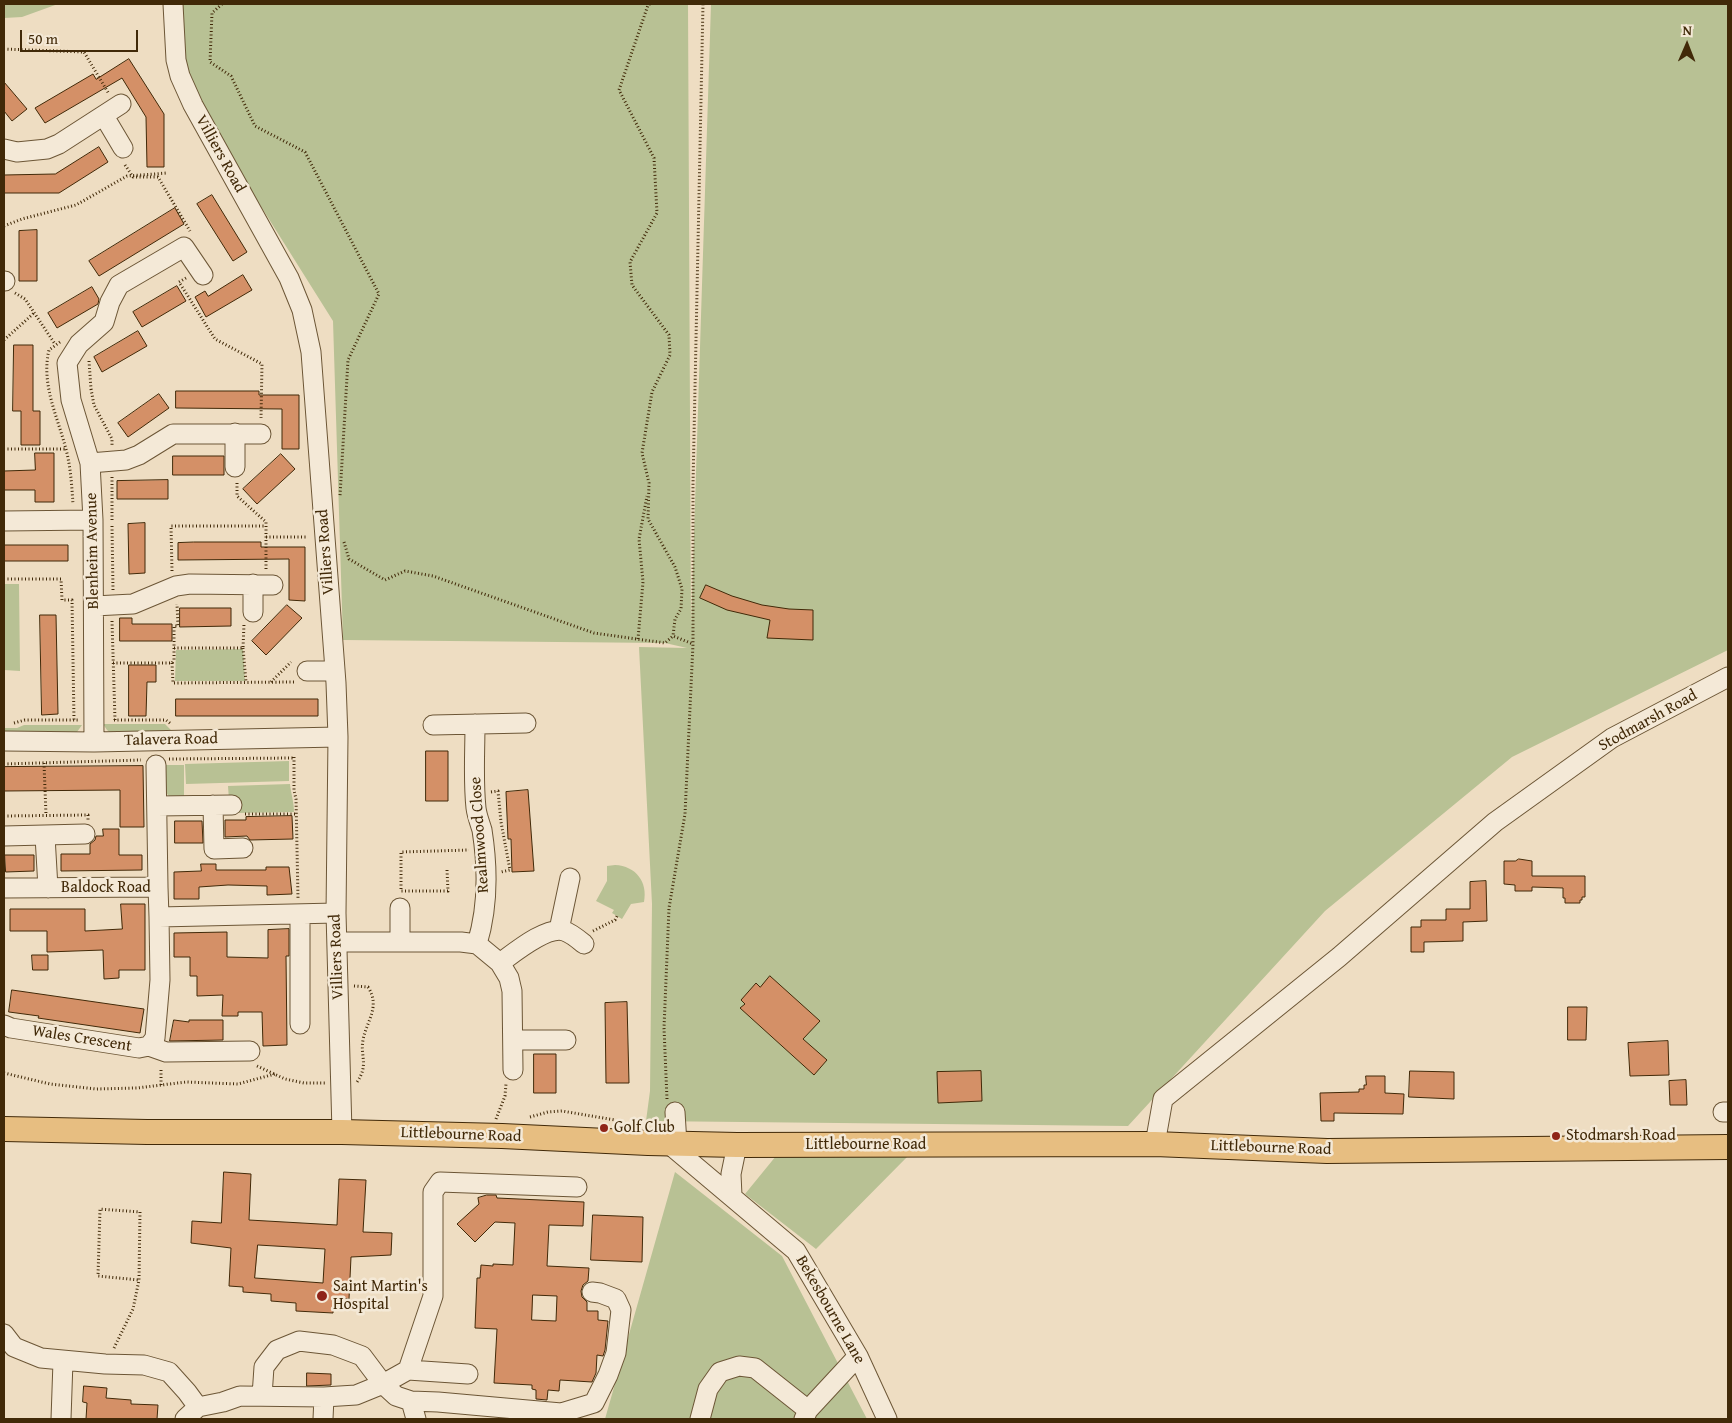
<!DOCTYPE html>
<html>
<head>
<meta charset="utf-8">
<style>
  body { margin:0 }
  #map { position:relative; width:1732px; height:1423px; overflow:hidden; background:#eeddc2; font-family:"Gentium Book Plus",serif }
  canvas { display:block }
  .frame { position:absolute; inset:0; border:5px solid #412908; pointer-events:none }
  .north { position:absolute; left:1662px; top:20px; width:50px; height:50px; -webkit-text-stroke:4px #f4e9d7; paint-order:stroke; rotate:1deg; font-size:14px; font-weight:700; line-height:20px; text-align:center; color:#412908 }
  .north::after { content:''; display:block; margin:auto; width:18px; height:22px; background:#412908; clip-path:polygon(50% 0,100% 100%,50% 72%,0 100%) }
  .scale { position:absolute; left:20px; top:30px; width:118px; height:22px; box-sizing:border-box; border:2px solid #412908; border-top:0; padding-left:6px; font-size:15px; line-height:18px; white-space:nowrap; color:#412908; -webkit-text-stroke:4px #f4e9d7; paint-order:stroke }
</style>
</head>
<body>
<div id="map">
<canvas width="1732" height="1423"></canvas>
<div class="frame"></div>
<div class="north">N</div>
<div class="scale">50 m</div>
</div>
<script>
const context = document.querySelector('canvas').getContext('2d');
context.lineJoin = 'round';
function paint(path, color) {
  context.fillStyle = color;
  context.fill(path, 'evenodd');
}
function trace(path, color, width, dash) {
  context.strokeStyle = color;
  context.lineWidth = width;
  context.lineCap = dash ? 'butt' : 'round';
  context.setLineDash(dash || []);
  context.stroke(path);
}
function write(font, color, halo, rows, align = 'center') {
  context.font = font + ' "Gentium Book Plus",serif';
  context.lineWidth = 5;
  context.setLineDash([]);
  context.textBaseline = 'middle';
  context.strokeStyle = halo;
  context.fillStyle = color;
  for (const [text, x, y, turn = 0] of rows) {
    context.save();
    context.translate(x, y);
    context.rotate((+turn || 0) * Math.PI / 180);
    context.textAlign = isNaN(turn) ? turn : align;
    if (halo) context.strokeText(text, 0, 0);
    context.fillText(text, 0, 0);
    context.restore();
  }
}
paint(new Path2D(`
  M4,4H58L22,17L4,18Z
  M176,4H688L691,628L711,4H1728V650L1512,757L1325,911L1128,1126L646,1121L650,1091L652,904L639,647L687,648L665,643L343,640L333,321L223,146L183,65Z
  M4,584H19L20,671L4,670Z
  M243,649L245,681H175L176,650Z
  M103,724H165L174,733L113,735L107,730Z
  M24,725H82L77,732L70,737L5,736V728H17Z
  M289,761V781L186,784L185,764Z
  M165,765H184V802L170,797L166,793Z
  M290,784C291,794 294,802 294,812L235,813L229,800L228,786Z
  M615,865C636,866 648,882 644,902L631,904L622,919L612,913L614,910L596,901L607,881V866Z
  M909,1155L816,1249L745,1194L776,1156Z
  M675,1172L782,1256L867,1419H605Z`), '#b8c194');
const building = new Path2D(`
  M129,59L164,114V167H147L146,117L122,78L45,123L35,108L93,74L96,79Z
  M4,82L27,109L12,121L4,111Z
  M99,147L108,162L59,193H4V175L55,174Z
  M212,195L247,252L233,261L197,204Z
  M175,208L184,224L99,276L89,261Z
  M37,230V281H19V231Z
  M243,275L252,290L206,317L195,297L205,291L208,296Z
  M177,286L186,301L142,327L133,312Z
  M92,287L99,299L98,304L57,328L48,313Z
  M138,331L147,346L102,372L94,357Z
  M14,345H33V411H40V445H21V411H13Z
  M176,391H259V395H299V449H282V409L176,408Z
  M159,394L169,408L128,437L118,423Z
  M35,453H54V502H35V490H4V471L35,470Z
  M281,454L295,469L257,504L243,489Z
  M173,456H224V475H173Z
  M168,480V499H117V481Z
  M145,523V573L129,574L128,524Z
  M194,542H261V547H305V601L289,600V559L178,560V543Z
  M4,545H68V561H4Z
  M706,585L732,596L762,605L789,609L813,610V640L767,638L770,620L727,610L700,598Z
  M287,605L302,618L266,655L252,641Z
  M180,608H231V626L180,627Z
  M40,615H56L58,714L42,715Z
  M120,618H132V624H172V641H120Z
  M129,665H156V682H147L146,716H129Z
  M176,699H318V716H176Z
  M426,751H448V801H426Z
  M143,766L144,827H120V790L4,791V767Z
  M528,790L534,871L512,872L511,839H508L506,792Z
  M292,816L293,839L250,840L247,836L225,837V820H246V817Z
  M175,821H202L203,843H175Z
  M103,829H119V855H142V870L61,871V854H90V844L95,840L96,836H103Z
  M5,855H34V871L6,872Z
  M1519,859L1532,861V876H1585V897H1582V900H1580V903H1565V898H1563V888L1532,887V891H1515V885L1504,884V861H1515Z
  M201,864H216V870H266V867H289L292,894L267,895V886L228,885L199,887V899H174V872L201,871Z
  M1486,881L1487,921L1463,922V941L1424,942V952H1411V927H1421V920H1446V909H1470V882Z
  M121,904H145V970H119V978L104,979L103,950L47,952V931H10V909H85V931L122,929Z
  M289,929V956H286L287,1045L263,1046L262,1012H238V1016H222L223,995L197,996V976H190V957H174V933L227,932V957L268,958V930Z
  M32,955H48V970H33Z
  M770,976L820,1021L803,1039L827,1060L814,1075L740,1008L745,1004L741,1000L756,983L760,987Z
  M12,990L144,1009L140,1033L38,1018L39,1016L9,1012Z
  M627,1002L629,1083H606L605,1003Z
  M1568,1007H1587L1586,1040H1568Z
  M174,1020L189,1022V1020H223V1040L170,1041Z
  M1668,1041L1669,1075L1630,1076L1628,1043Z
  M534,1054H556V1093H534Z
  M981,1071L982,1101L938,1103L937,1072Z
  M1410,1071L1454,1072V1099L1409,1097Z
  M1366,1076H1385V1093L1404,1094L1403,1114L1334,1113V1121H1321L1320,1093L1359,1092V1089H1364V1085H1366Z
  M1686,1080L1687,1105H1670L1669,1081Z
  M224,1172L251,1174L249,1220L337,1225L339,1179L366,1180L363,1232L392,1233L391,1255L351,1257L349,1299L334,1298L333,1313L296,1311V1303L271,1301V1294L243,1292V1287L229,1286L231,1248L191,1243L192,1221L221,1223ZM258,1245L325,1249L323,1283L255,1278Z
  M487,1195H496L497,1198L584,1202L583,1226L549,1225L547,1266L589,1268L588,1281L583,1285L581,1291L582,1297L587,1302V1311H598V1320L608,1321L605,1350L603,1356L597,1355L596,1373L592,1382L560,1380L559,1391L548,1390L547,1400L536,1399V1390L532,1389V1385L494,1383L497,1329L475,1328L477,1278H480L481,1265L493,1266V1264L513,1265L515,1223L495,1222L475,1242L457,1224L479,1204L478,1198ZM533,1295L557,1296L556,1321L532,1320Z
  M593,1215L643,1217L642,1262L591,1260Z
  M307,1373L331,1374V1385L307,1386Z
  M84,1386L107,1388L106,1398L131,1400V1404L158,1405L157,1419H86L87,1403L83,1402Z`);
paint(building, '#d49067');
trace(building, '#412908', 1);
const minor = new Path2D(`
  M173,4L176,60L180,76L193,105L289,278L302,310L311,352L336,683L338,737L336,913L342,1132
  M104,116L123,148
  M4,149L17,152L47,149L59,144L121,104
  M4,281H5
  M235,433V467
  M90,463L126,460L139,455L173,434H261
  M4,521L93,520
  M253,584V612
  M94,606L133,604L176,586L190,584L273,585
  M307,671H335
  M475,724C475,752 473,780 476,808C477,816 480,823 482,830C488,868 488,908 477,944
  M433,725L526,723
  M4,741L94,742L338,737
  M94,742L93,520L90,463L71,400L67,363L79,344L104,322L110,302L119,285L184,247L203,275
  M156,765L158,887
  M213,805L214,849L243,848
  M157,806L232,805
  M4,836L85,834
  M45,836L48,888
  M4,888L158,887L159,917L336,913
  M300,914V1024
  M559,930L570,878
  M337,942H461L477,944L500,963L509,978L512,991L513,1070
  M400,942V908
  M500,963C514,953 546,926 564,931C571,933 578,939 584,944
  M4,1025L11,1028L139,1048L149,1046L155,1038L160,980L159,917
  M513,1040H566
  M149,1046L166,1052L250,1051
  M675,1112L677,1144
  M1723,1112H1728
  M669,1144L796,1251L858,1356L887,1419
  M1155,1144L1163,1099L1339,957L1495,822L1612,738L1728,677
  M732,1196L731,1174L737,1145
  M4,1334L14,1347L41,1358L105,1364L144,1365L169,1372L187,1392L198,1407
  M408,1370L468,1374
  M262,1396L264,1367L277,1350L299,1341L333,1345L362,1356L383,1384L396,1396L411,1401L438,1402L561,1413L594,1403L608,1375L616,1353L621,1310L616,1299L600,1293L592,1292
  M411,1401L416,1419
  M61,1419L63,1361
  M185,1419L198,1407L223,1402L240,1396L324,1397L356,1395L383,1384L408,1370L433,1296V1192L440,1182L577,1187
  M323,1419L324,1397
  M700,1419L708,1389L720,1372L739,1366L755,1368L808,1410
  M804,1419L808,1410L858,1356`);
const major = new Path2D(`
  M4,1129L147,1132H342L502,1136L648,1143L737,1145L1155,1144L1327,1151L1728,1147`);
trace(minor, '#6c5636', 21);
trace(major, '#412908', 26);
trace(new Path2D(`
  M222,4L212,13L210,62L231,76L255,126L305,152L379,294L348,360L340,496
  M650,4L648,5L619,90L654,158L657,213L630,262L632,285L669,335L670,355L652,392L642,453L649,483L648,519L675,567L682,589L681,609L675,619L673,636
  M4,49L84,52L109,94
  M125,165L133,177H158L190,231
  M4,226L22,219L76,205L127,176L167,173
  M186,278L179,282L215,339L262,364L261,418
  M15,293L25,299L55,344
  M4,340L34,313
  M60,342L49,350C40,387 61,423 68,458C71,473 72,489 73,504
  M89,361L91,389L94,405L112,439V445
  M4,449H65
  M237,483V496L266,522V569
  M112,520V476
  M112,526L113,590
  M266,537H308
  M344,542L349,559L385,580L405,571L433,576L594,633L665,643L673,636L693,644
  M172,571L171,526H266
  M4,579H61L62,600H72L74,720
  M112,621L115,720
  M638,639L643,582L639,539L647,496
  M174,648H243L244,624
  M243,648L246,682
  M113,663H172L174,660V626H178L177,604
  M172,663L173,683L295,682
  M271,682L291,662
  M114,720H166L171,724
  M14,723L25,720H78
  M294,757V790L296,799L298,898
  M169,759L294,758
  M44,763L46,815
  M4,764L141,760
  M491,792L498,791L501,822L510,870L501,872
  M245,814H297
  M4,816L88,815V820
  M447,870L448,891H401V852L469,850
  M593,931L615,920L617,916
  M354,986L368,987C381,1007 366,1022 363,1040C360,1056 369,1065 357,1082
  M257,1066L285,1079L304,1083H325
  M4,1073L50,1084L96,1089L137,1088L186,1082L238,1084L275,1074
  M161,1085V1068
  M667,1099L664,1028L669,908L685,814L693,644V484L703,4
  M530,1117L548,1112L562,1111L615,1120
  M496,1119L505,1096L506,1084
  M114,1348L133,1309L139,1280L140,1212L100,1209L98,1276L139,1280`), '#412908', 3, [1, 2.5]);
trace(minor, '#f4e9d7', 19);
trace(major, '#e7be81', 24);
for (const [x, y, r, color] of [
  [604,1128,5,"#8f2418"],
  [1556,1136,5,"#8f2418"],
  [322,1296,6,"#8f2418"]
]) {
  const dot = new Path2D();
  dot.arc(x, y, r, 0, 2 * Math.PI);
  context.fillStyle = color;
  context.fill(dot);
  trace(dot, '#f4e9d7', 2);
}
write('16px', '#412908', '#f4e9d7', [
  ["Villiers Road",220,154,61],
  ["Blenheim Avenue",93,551,-91],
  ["Villiers Road",326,552,-94],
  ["Stodmarsh Road",1648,721,-29],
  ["Talavera Road",171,740,-1],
  ["Realmwood Close",480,835,-94],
  ["Baldock Road",106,888],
  ["Villiers Road",337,957,-92],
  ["Wales Crescent",82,1039,9],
  ["Littlebourne Road",461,1135,2],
  ["Littlebourne Road",866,1145],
  ["Littlebourne Road",1271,1148,2],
  ["Bekesbourne Lane",830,1310,60]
]);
write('16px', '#412908', '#f4e9d7', [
  ["Golf Club",614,1128],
  ["Stodmarsh Road",1566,1136],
  ["Saint Martin's",333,1287],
  ["Hospital",333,1305]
], 'left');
</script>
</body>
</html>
